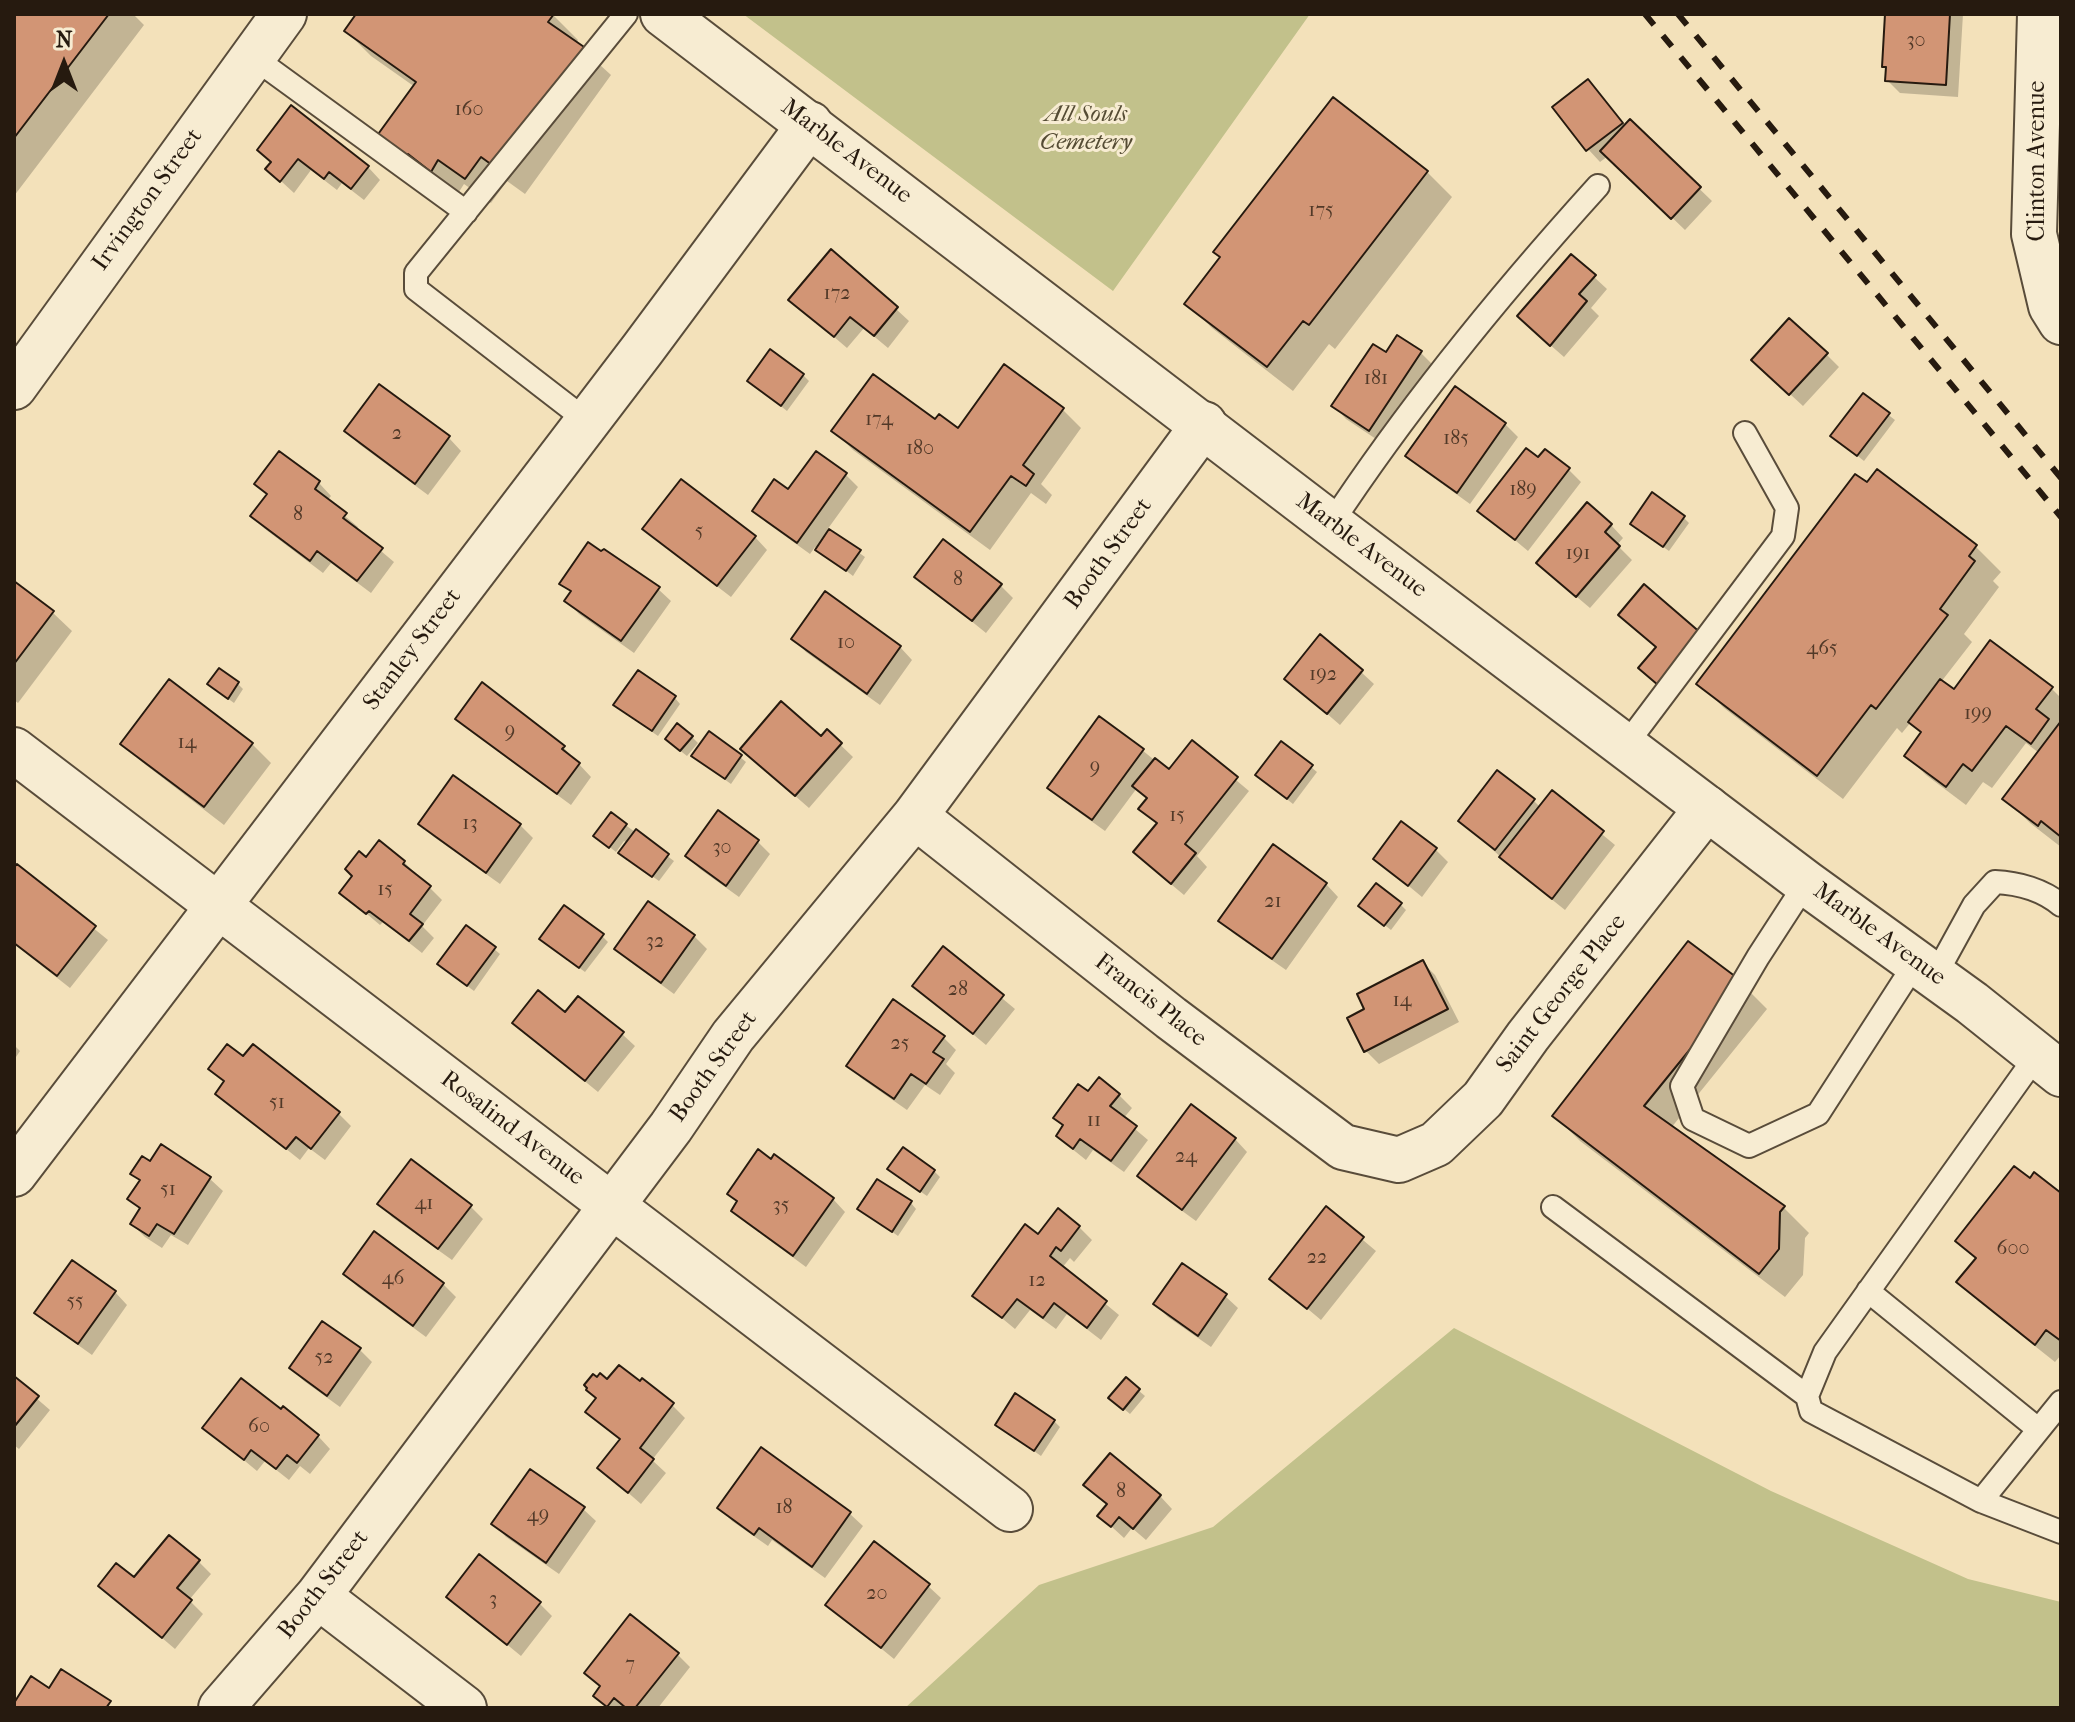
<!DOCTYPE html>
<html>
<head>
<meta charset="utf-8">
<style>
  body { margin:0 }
  #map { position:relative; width:2075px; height:1722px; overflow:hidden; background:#f3e1ba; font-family:"IM FELL French Canon",serif }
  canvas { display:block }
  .frame { position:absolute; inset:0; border:16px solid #261a0f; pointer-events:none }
  .north { position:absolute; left:24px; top:24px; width:80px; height:80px; -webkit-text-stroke:6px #f7ecd2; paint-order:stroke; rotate:0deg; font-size:22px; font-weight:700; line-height:32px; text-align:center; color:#261a0f }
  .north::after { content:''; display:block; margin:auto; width:28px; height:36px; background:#261a0f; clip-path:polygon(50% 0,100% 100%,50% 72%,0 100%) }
</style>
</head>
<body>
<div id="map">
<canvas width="2075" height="1722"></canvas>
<div class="frame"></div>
<div class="north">N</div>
</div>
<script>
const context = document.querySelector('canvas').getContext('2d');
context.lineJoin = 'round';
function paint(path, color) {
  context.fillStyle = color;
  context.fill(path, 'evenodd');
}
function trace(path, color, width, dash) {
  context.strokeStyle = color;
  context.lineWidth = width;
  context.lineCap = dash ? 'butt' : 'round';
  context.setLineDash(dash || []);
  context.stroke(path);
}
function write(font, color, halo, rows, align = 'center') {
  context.font = font + ' "IM FELL French Canon",serif';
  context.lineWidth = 6;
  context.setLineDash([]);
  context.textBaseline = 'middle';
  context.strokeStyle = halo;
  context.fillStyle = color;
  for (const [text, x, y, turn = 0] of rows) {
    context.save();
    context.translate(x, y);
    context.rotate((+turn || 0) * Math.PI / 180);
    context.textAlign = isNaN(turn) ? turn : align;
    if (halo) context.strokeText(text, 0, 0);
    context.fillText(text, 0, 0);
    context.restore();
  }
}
paint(new Path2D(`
  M743,14H1310L1113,291Z
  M1454,1328L1771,1491L1968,1579L2061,1602V1708H905L1039,1585L1213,1527Z`), '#c2c18b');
paint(new Path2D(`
  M14,14H133L144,25L14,196Z
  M358,14H552L578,40L576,43L611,75L525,194L507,181L491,203L464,184L457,195L404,162L415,87L371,56L346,31Z
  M1887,14H1963L1958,97L1900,93L1887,80L1888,70L1884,66Z
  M1588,81L1626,127L1630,122L1712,201L1685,230L1608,156L1600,162L1588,149Z
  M260,150L368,167L380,180L364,200L342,183L337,190L311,170L294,193L268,169L273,163Z
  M1427,172L1452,197L1335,349L1329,344L1293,391L1212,328L1187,303Z
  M1594,277L1607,289L1591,308L1599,316L1564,357L1532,329Z
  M791,300L896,309L909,321L888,348L864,328L847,348Z
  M1398,338L1421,353L1434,366L1382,443L1346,419L1334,406L1387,355Z
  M1826,354L1839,367L1803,406L1766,372Z
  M803,375L809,381L787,411L749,381Z
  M380,386L449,438L461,451L428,495L359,444L346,431Z
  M1455,389L1505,424L1518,437L1470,504L1420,468L1408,456Z
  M1864,396L1895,420L1864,461L1839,441Z
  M1062,409L1081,428L1041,484L1052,495L1046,504L1031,493L990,550L853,450L834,431L936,421L959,431Z
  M1538,460L1568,469L1581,482L1528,551L1480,511Z
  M845,474L858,487L827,530L865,557L853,576L815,547L810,554L767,523L754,511L789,492Z
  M256,483H319L331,496L327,501L358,527L356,530L394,562L371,593L331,563L323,573L265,529L252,516L268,495Z
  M1683,517L1689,523L1669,551L1638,529Z
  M1611,525L1623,538L1617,545L1632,560L1590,608L1551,575Z
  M645,528L755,537L767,550L731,597L658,541Z
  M1976,547L2001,572L1993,581L1999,587L1964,634L1972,642L1941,682L1954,692L2052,689L2061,698V847L2030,823L2005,798L2039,753L2026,743L1992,788L1983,782L1966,805L1926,775L1907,756L1923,734L1911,722L1902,733L1897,728L1843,799L1724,708L1699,683Z
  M917,577L1000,585L1013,598L986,633Z
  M562,583L658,589L671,601L634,653L579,614L567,601L572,594Z
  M14,584L52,612L72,631L18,703L14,700Z
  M794,639L900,647L912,660L880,705L806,652Z
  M1361,672L1374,684L1340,725L1287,679Z
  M238,684L243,689L234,703L216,690Z
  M675,698L680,704L658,736L622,711Z
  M458,718L563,747L591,777L571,805L470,731Z
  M827,732L853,757L809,808L755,761L821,739Z
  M692,737L698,743L687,756L673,745Z
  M123,743L252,744L271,763L224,825L142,762Z
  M1192,743L1249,791L1197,856L1207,867L1184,895L1148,865L1158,824L1141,808L1148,799L1137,788L1105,831L1062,800L1050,788L1142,750L1169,772Z
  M740,757L746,762L731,784L699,761Z
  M1311,767L1317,772L1293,804L1264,781Z
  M1552,793L1615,845L1565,910L1515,870L1461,821L1533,800L1541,808Z
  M612,815L674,861L659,881L626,858L628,843L624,841L616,852L602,841Z
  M421,824L520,825L533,838L500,884L434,837Z
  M758,842L770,854L739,897L700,869L687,856Z
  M1435,849L1448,862L1422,897L1375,858Z
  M366,860L404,862L442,900L422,926L434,938L422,953L383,922L380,925L342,893Z
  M17,866L108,940L70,988L14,944V870Z
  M1326,884L1338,897L1286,970L1233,933L1221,920Z
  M649,904L694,936L707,949L674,994L629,961L616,948Z
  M1400,904L1406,910L1391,930L1367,911Z
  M602,936L608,942L585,972L548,945Z
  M494,949L500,954L474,991L446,970Z
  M943,949L1015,1009L986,1045L915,986Z
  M1422,962L1435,975L1459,1022L1379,1064L1366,1051L1367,1009Z
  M1742,984L1767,1009L1671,1128L1784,1208L1809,1233L1805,1238L1803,1275L1785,1297L1580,1141L1555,1116Z
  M566,1015L622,1034L635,1046L598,1092L528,1035Z
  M944,1038L956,1050L946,1064L955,1073L940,1095L925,1085L907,1110L861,1078L849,1065Z
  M14,1045L20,1051L14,1060Z
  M210,1068L339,1114L351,1126L325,1160L309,1148L300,1160L217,1094L226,1083Z
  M1119,1095L1132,1108L1123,1119L1148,1140L1124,1172L1093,1150L1086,1160L1071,1148L1058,1135L1064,1127L1055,1118Z
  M1235,1139L1247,1152L1196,1221L1152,1189L1139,1176Z
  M161,1147L210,1179L223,1191L188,1245L171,1235L162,1248L145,1237L132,1224L141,1210L130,1199L141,1182L133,1174L150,1163Z
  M934,1171L940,1177L927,1196L895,1174Z
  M2030,1181L2061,1196V1355L2055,1362L1978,1301L1959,1282L1977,1260L1957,1240Z
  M729,1193L833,1199L845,1212L806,1267L746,1223L734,1210L739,1203Z
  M911,1203L916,1209L898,1236L860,1209Z
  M380,1204L470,1206L483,1219L452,1260L392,1217Z
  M1326,1209L1376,1251L1321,1320L1272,1279Z
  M1079,1227L1092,1240L1074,1262L1070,1258L1062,1268L1119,1315L1101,1340L1067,1314L1056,1329L1030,1310L1015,1329L974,1295L1038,1237Z
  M345,1274L443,1284L456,1297L426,1337L358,1287Z
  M115,1292L127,1305L92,1355L50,1325L37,1313Z
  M1225,1296L1238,1308L1211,1347L1168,1317L1155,1304Z
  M359,1349L372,1362L340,1407L304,1381L291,1368Z
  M14,1379L50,1410L19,1449L14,1445Z
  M1126,1380L1145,1396L1130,1414L1117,1403Z
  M608,1382L640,1384L672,1405L685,1418L652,1460L666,1473L641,1504L600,1468L621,1441L587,1412Z
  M1054,1421L1060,1427L1041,1456L997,1425Z
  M205,1428L318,1436L330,1449L310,1474L300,1466L289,1480L265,1461L257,1471Z
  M762,1450L850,1514L863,1526L825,1578L772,1540L768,1546L732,1521L720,1508Z
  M1086,1485L1160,1496L1172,1509L1146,1540L1132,1528L1124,1538L1100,1516L1108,1505Z
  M583,1509L596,1521L559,1574L506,1537L494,1524Z
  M198,1561L211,1574L189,1600L203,1614L175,1649L100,1585L134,1580Z
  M928,1586L941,1598L894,1659L828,1605Z
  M449,1597L540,1604L552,1616L521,1656Z
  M677,1654L690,1667L658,1708H608L595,1695L602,1688L586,1673Z`), '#0003');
const building = new Path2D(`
  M14,14H109L14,138Z
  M356,14H554L548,22L587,49L499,170L481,157L465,179L438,160L431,172L408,154L405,158L376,137L416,82L344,31Z
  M1885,14H1950L1946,85L1885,81L1886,67H1882Z
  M1588,79L1623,123L1586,151L1552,107Z
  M1333,97L1428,171L1309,325L1303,321L1267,367L1184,304L1220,257L1213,252Z
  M291,105L369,166L351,189L329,172L324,179L298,159L280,182L265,169L271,162L257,150Z
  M1630,119L1701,187L1671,219L1600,151Z
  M831,249L898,307L874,336L850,317L834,337L788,300Z
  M1571,254L1596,275L1579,294L1587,301L1550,346L1517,316Z
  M1789,318L1828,353L1789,395L1751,360Z
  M1397,335L1422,351L1369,431L1331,406L1373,344L1386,352Z
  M770,349L804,374L781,406L747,381Z
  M1004,364L1064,408L1023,465L1034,474L1026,486L1011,476L970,532L831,431L873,374L935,419L939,414L958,428Z
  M379,384L450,436L415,484L344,431Z
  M1455,386L1506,423L1457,493L1405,456Z
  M1863,393L1890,413L1857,456L1830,436Z
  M1526,448L1538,457L1545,449L1570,468L1515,540L1477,511Z
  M279,451L320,481L315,489L347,513L343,518L383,548L357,581L317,551L310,561L250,516L267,494L254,484Z
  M816,451L847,473L797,543L752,511L774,479L788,489Z
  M1877,469L1977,545L1969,556L1975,561L1940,609L1948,615L1876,709L1871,705L1817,776L1696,684L1855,474L1867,482Z
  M681,479L756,536L717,586L642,529Z
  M1652,492L1685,516L1663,547L1630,524Z
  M1587,502L1612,524L1605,532L1620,546L1576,597L1536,563Z
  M829,529L861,550L846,571L815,550Z
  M943,539L1002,584L972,621L914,577Z
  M588,542L601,551L604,549L660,587L621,641L564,601L571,591L559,584Z
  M14,581L54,611L14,664Z
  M1644,584L1702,634L1658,685L1638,668L1656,647L1618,615Z
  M825,591L901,646L867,694L791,639Z
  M1320,634L1363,670L1327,714L1284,679Z
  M1990,640L2053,687L2036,709L2049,719L2031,744L2006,726L1972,771L1963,764L1946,787L1904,756L1921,732L1908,722L1940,679L1954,689Z
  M219,668L239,682L228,699L207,684Z
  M638,670L676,696L652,731L613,705Z
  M169,679L253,743L204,807L120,744Z
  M482,682L565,746L562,749L580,763L557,794L455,719Z
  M781,701L821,736L827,729L842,743L795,796L740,749Z
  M1099,716L1144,749L1092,820L1047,788Z
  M2061,721V837L2041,821L2038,826L2002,799Z
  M677,723L693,736L680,751L665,739Z
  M709,731L742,755L725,779L691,756Z
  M1192,740L1238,777L1185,844L1196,853L1171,884L1133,852L1157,823L1138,809L1147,798L1132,786L1155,758L1169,769Z
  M1281,741L1313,765L1287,799L1255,775Z
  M1497,770L1535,799L1495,850L1458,821Z
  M453,775L521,824L486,873L418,824Z
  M1552,790L1604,831L1552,899L1499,857Z
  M718,810L759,840L726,886L685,856Z
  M611,812L627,824L609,848L593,836Z
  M1401,821L1437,848L1408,886L1373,859Z
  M636,829L669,854L652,877L618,853Z
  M379,840L405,861L403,864L431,886L410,914L423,924L409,941L369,911L366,914L339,893L352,876L345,869L359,851L366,857Z
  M1273,844L1327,883L1272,959L1218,921Z
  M17,864L96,926L57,976L14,943V867Z
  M1376,883L1402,903L1384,926L1358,906Z
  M648,901L695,935L661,983L614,949Z
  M564,905L604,934L579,968L539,939Z
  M466,925L496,947L467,986L437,964Z
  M1688,941L1744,983L1644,1106L1785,1206L1780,1212L1779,1249L1759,1274L1552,1116Z
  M943,946L1004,995L973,1034L912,986Z
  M1423,960L1448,1009L1364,1052L1347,1018L1364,1009L1357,994Z
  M538,990L565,1012L578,996L624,1032L585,1081L512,1023Z
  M893,999L945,1036L933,1052L944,1059L926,1084L911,1074L894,1099L846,1066Z
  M227,1044L243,1056L253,1044L340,1112L311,1149L296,1137L286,1149L215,1094L224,1081L208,1069Z
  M1099,1077L1120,1094L1110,1106L1137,1126L1111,1161L1080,1139L1073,1149L1056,1136L1063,1125L1053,1118L1078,1084L1088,1091Z
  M1191,1104L1236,1138L1182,1210L1137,1176Z
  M161,1144L211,1177L174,1234L157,1224L149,1236L130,1224L140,1208L127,1199L140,1180L130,1174L142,1156L150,1161Z
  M903,1147L935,1170L920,1192L887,1169Z
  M758,1149L771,1159L774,1154L834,1198L793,1256L731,1211L737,1201L727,1194Z
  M411,1159L472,1205L438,1249L377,1204Z
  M2014,1166L2030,1178L2034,1172L2061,1193V1341L2046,1330L2035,1345L1956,1282L1976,1258L1955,1241Z
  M877,1179L912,1201L892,1232L857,1209Z
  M1326,1206L1364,1237L1307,1309L1269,1279Z
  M1058,1208L1080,1226L1061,1251L1056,1247L1050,1256L1107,1301L1087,1328L1054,1303L1043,1318L1017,1299L1002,1318L972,1296L1025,1224L1038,1234Z
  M374,1231L444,1283L413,1326L343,1274Z
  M72,1260L116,1291L78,1344L34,1313Z
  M1182,1263L1227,1294L1198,1336L1153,1304Z
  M322,1321L361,1348L327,1396L289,1368Z
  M619,1365L640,1381L642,1378L674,1403L640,1448L654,1459L628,1493L597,1468L620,1439L585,1412L596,1398L586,1390L587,1388L584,1385L593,1374L597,1377L600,1373L607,1379Z
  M14,1376L39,1396L14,1427Z
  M1126,1377L1140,1389L1123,1410L1108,1398Z
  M241,1378L281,1409L283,1406L319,1435L297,1463L287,1455L276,1469L251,1450L244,1460L202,1428Z
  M1015,1393L1055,1420L1034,1451L995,1425Z
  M761,1447L851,1512L812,1567L759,1528L754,1535L717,1508Z
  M1110,1453L1161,1495L1133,1529L1119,1517L1111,1527L1097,1516L1107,1504L1083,1485Z
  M530,1469L585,1507L546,1563L491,1524Z
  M169,1535L200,1560L177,1588L192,1600L162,1638L98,1586L116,1563L134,1577Z
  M874,1541L930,1584L881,1648L825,1605Z
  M479,1554L541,1602L507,1645L446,1597Z
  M630,1614L679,1653L635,1708H626L614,1698L607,1707L593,1696L600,1686L584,1673Z
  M61,1669L111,1701L106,1708H14V1703L31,1676L49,1688Z`);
paint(building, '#d29575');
trace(building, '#261a0f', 2);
const service = new Path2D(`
  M253,57L466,212
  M587,421L416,289V273L626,14
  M1331,524C1410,404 1502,292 1598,186
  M1625,746L1783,536L1787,508L1745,433
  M1806,883L1758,957L1682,1086L1693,1119L1749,1146L1818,1114L1916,962
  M1935,976L1974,905L1995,882C2018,883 2043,890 2061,905
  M2037,1055L1825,1352L1807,1396L1811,1411L1981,1501L2061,1402
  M1553,1207L1807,1396
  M1868,1291L2038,1429
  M1981,1501L2061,1532`);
const minor = new Path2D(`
  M2040,14L2034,234L2051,306L2061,322
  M14,387L284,14
  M14,750L1010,1509
  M915,816L1171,1018L1343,1147L1399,1160L1436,1144L1483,1099L1528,1036L1707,808
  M14,1174L642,350L810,124
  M318,1596L464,1708
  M221,1708L318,1596L671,1127L733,1036L915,816L1204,424`);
const tertiary = new Path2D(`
  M663,14L1331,524L1806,883L1972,1003L2061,1074`);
trace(service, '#594c3a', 26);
trace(minor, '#594c3a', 48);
trace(tertiary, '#594c3a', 48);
trace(service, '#f7ecd2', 22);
trace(minor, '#f7ecd2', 44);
trace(tertiary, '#f7ecd2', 44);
trace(new Path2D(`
  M1645,14L2061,517
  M1678,14L2061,478`), '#261a0f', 6, [14, 14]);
write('20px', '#513928', null, [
  ["30",1916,41],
  ["160",469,110],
  ["175",1321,211],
  ["172",837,294],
  ["181",1376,379],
  ["174",879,420],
  ["2",397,434],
  ["185",1456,439],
  ["180",920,449],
  ["189",1523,490],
  ["8",298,515],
  ["5",699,532],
  ["191",1578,554],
  ["8",958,580],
  ["10",846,643],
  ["465",1822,649],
  ["192",1323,675],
  ["199",1978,714],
  ["9",510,732],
  ["14",187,743],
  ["9",1095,768],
  ["15",1177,816],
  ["13",470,824],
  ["30",722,848],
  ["15",385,890],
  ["21",1273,902],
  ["32",655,942],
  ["28",958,990],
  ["14",1402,1001],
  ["25",900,1044],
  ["51",277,1103],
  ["11",1094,1121],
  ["24",1186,1157],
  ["51",168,1190],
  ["41",424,1204],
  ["35",781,1206],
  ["600",2013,1249],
  ["22",1317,1258],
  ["46",393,1279],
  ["12",1037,1281],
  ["55",75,1302],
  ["52",324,1358],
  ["60",259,1427],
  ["8",1121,1492],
  ["18",784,1508],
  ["49",538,1516],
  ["20",877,1594],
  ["3",493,1600],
  ["7",630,1665]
]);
write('italic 24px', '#554c34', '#f7ecd2', [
  ["All Souls",1086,115],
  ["Cemetery",1086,143]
]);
write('24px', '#261a0f', '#f7ecd2', [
  ["Marble Avenue",846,152,37],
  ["Clinton Avenue",2038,161,-90],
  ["Irvington Street",148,200,-54],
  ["Marble Avenue",1361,546,37],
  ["Booth Street",1109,554,-54],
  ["Stanley Street",413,650,-53],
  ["Marble Avenue",1879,935,36],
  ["Saint George Place",1562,994,-52],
  ["Francis Place",1150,1001,38],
  ["Booth Street",714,1067,-54],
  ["Rosalind Avenue",512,1129,37],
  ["Booth Street",324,1585,-52]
]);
</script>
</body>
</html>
